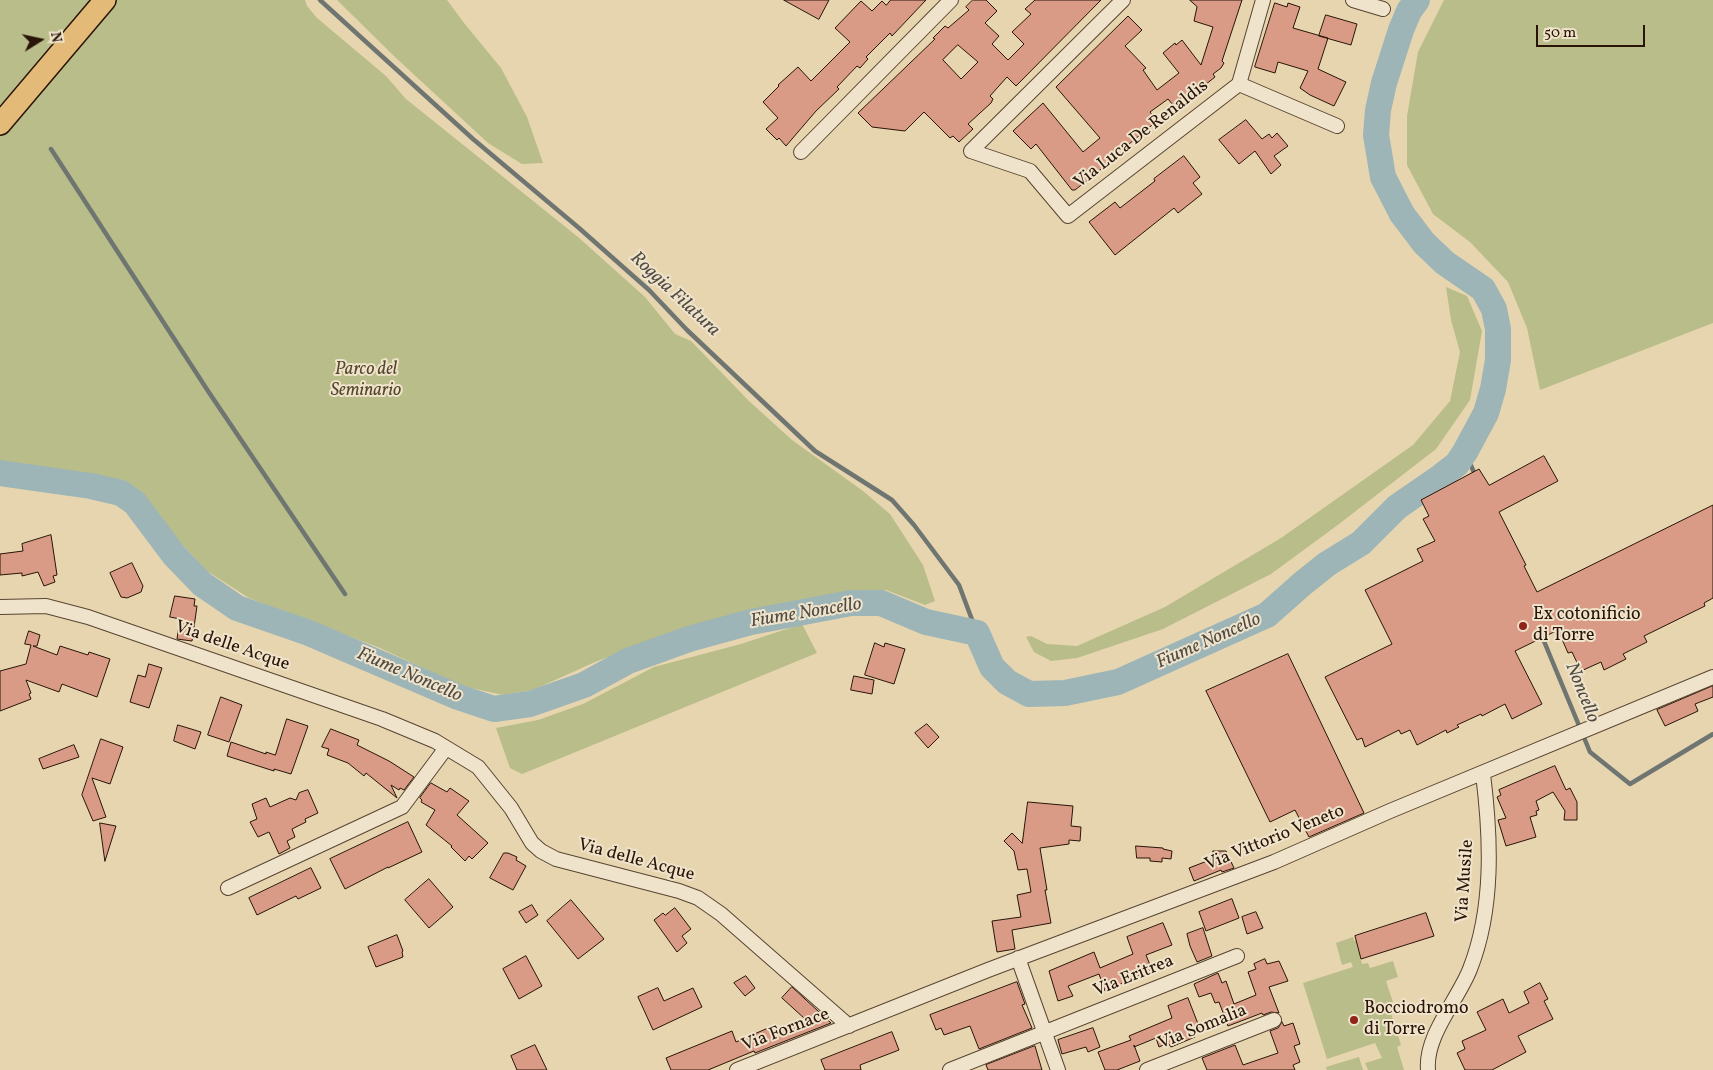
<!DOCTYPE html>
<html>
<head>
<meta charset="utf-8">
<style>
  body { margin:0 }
  #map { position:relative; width:1713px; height:1070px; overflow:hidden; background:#e7d5af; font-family:Vollkorn,serif }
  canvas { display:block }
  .north { position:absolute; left:15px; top:15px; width:50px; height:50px; -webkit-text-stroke:4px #efe4cb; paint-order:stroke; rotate:80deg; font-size:14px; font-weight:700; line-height:20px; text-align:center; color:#291407 }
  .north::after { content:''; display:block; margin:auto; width:18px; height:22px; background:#291407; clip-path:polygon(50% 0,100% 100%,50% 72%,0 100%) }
  .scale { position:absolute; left:1536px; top:25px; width:109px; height:22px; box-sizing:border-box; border:2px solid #291407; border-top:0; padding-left:6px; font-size:15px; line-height:18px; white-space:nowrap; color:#291407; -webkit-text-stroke:4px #efe4cb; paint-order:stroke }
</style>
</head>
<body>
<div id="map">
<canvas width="1713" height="1070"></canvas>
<div class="north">N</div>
<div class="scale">50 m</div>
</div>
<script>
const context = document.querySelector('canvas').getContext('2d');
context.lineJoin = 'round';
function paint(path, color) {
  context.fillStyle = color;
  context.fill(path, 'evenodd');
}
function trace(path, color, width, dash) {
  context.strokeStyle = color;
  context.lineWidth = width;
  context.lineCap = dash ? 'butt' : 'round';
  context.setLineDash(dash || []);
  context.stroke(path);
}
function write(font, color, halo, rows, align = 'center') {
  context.font = font + ' Vollkorn,serif';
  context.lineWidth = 4;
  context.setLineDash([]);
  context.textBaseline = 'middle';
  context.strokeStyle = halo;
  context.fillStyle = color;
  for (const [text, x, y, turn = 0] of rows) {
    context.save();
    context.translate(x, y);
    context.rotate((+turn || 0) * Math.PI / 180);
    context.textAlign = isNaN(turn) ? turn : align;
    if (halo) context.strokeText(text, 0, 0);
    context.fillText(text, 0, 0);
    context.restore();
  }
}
paint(new Path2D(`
  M0,0H305L307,6L317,18L386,76L406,99L578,237L645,297L675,334L691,341L749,401L792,440L863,491L890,514L923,565L935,601L925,605L886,590L793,602L728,618L646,643L595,662L533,690L503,695L462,686L380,648L249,598L207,571L174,536L134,488L122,480L78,475L0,462Z
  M337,0H447L464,23L501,68L527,117L543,163L522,164L488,143L395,57Z
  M1444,0H1713V323L1540,390L1527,328L1508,282L1470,242L1433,214L1407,165V116L1418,52Z
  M1446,287L1467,296L1482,331L1470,400L1436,449L1339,524L1271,574L1163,629L1077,658L1051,661L1034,652L1026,637L1031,636L1047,644L1077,646L1165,607L1281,538L1413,445L1450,401L1460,352L1451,320Z
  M802,624L817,653L522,774L510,768L496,728L538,720L583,704L654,667L741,644Z
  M1353,937L1354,941L1356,940L1362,964L1368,963L1370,968L1393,961L1398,977L1386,981L1393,1002L1388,1004L1401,1045L1397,1047L1404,1070H1368L1365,1063L1382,1058L1375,1043L1327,1059L1303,983L1353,967L1351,962L1342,965L1336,943Z
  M1359,1057L1363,1070H1327L1326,1067Z`), '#b8bd89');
trace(new Path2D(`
  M320,0L473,139L579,228L649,290L687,330L815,451L892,500L914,525L959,585L977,633
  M51,149L208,391L345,594
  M1465,452L1476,477
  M1541,634L1590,752L1630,784L1713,734`), '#6f7571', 4.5);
trace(new Path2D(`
  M0,473L91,486L121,493L135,503L174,555L202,584L237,608L309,633L458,697L494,709L530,704L584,685L628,661L689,639L751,622L851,603H881L926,622L977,633L992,667L1007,682L1029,694L1065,693L1118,682L1267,615L1302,584L1327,564L1361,543L1397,507L1439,478L1457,464L1465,452L1486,413L1493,389L1498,360V329L1494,309L1483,289L1445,263L1424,243L1402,214L1383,177L1376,135L1378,110L1384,83L1401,30L1409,11L1417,0`), '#9db5b7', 26);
const building = new Path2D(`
  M784,0H829L819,19Z
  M891,0H926L892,36L890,33L866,57L868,59L860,68L857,66L837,87L839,89L816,111L786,146L779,138L777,140L766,129L778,118L763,102L779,86L778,85L798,67L811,81L850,42L835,28L861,1L872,11L882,1L886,5Z
  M973,0H986L997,11L985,23L999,36L992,44L1008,60L1024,44L1012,32L1031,14L1025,9L1035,0H1101L1016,86L1007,77L990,96L993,99L991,103L968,124L973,129L959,142L953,136L950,138L924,112L905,131L872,127L858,113L935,39L933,38L945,26L948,28L969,10L966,7ZM958,45L978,62L961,79L943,60Z
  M1190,0H1242L1222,61L1224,63L1221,68L1213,74L1215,77L1186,100L1183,96L1173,105L1168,99L1150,112L1157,121L1129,144L1130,146L1075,190H1072L1036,144L1031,149L1013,131L1043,103L1083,152L1100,138L1056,87L1128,16L1142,30L1125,46L1146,68L1143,70L1157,90L1179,73L1163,53L1175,43L1176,45L1182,40L1201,65L1213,27L1194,21L1197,7Z
  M1275,3L1287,7L1288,3L1300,7L1293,28L1328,38L1318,69L1346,82L1334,106L1310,95L1300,88L1308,71L1278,62L1275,73L1255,67Z
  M1326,15L1357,24L1351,45L1319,36Z
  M1246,120L1262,139L1269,134L1272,138L1277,133L1288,146L1274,156L1281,165L1271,174L1255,151L1239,164L1219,140Z
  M1184,156L1200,177L1193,183L1202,194L1178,213L1174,208L1115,255L1089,222L1115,202L1120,208L1155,181L1154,179Z
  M1544,456L1558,481L1499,512L1526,565L1524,566L1537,592L1713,505V598L1704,603L1705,606L1644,636L1647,642L1623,654L1626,659L1604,670L1601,662L1581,671L1572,652L1568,653L1558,630L1515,651L1542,704L1512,719L1505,704L1482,716L1481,714L1457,725L1459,727L1447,733L1446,730L1417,745L1410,730L1401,734L1399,730L1365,747L1362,738L1357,740L1325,677L1392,644L1365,590L1423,561L1417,549L1435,541L1423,519L1429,516L1421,500L1479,469L1489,485Z
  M51,535L57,575L53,576L55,582L44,586L38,572L22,576V573L0,575V554L23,551L22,544Z
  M132,563L143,586L141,592L127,598L121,597L110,573Z
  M175,596L195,599L194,606H197L192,641L177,639L180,619L170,617Z
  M29,631L40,635L37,646H33L57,655L60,646L88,655L89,652L110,659L97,697L62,684L59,692L26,680L31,693L29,694L31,699L0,711V671L26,664L31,645L25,644Z
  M875,643L884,647L885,643L905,649L894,684L865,675Z
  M1288,654L1364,813L1309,837L1295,810L1270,822L1206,691Z
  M149,664L162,668L149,708L130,702L138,675L145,677Z
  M854,676L874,680L872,694L851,690Z
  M1713,686V697L1695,704L1698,711L1665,726L1657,710Z
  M221,697L242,705L229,742L208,735Z
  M287,719L308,726L291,774L274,769V771L227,756L231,742L266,754V752L275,755Z
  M927,724L939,737L928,748L915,733Z
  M178,725L201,732L195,749L174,741Z
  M331,729L359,740L357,745L389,761L414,777L404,790L400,788L399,790L391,785L397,798L366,773L364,776L348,763L327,755L329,749L322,747Z
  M101,739L123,747L110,784L92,778L106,817L93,821L82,795Z
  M74,745L79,757L43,769L39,759Z
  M1555,766L1566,790L1570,788L1577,802V820H1564L1565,811L1553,792L1536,801L1539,810L1536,811L1537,815L1530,817L1536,837L1506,846L1498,820L1506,818L1497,797L1501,795L1499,790Z
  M431,783L447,792L450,788L469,801L457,815L488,843L472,859L469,856L465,861L451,847L452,846L426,825L435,810L421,802L422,800L420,798Z
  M308,790L318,813L305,819L306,822L292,829L295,837L287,841L290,848L279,854L269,832L258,837L250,822L257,819L252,804L266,798L270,807L290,798L296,800L299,793Z
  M1028,802L1073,806L1071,826L1081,827L1080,841L1069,840V844L1040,848L1047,890H1045L1051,923L1012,930L1015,949L997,952L992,921L1021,917L1017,895L1031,892L1027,869L1018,870L1014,851L1004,841L1012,833L1022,843Z
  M408,822L422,852L388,868V867L345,889L330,859Z
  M100,823L116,826L105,861Z
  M1136,846L1163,848V849L1172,851L1171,859L1162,858V862L1150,861V858H1137Z
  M1213,851H1226L1234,868L1222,872L1221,870L1194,881L1189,868L1215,858Z
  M504,853H508L517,857L516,860L526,866L513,890L490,878Z
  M311,868L321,888L298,899L296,896L257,915L249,898Z
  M429,879L453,907L429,928L405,900Z
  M1232,899L1239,918L1206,931L1199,912Z
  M571,900L604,939L578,959L547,921Z
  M532,905L538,915L526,923L519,912Z
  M675,908L691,929L682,936L687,943L677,952L654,920L663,913L665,915Z
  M1256,912L1263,928L1247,934L1242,917Z
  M1426,913L1434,936L1361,959L1355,936Z
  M1163,923L1172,945L1146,955L1152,970L1105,991L1099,974L1068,986L1073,996L1058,1001L1049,971L1094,952L1100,968L1133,954L1127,937Z
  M1203,928L1212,956L1197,962L1190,946L1187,934Z
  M397,935L403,951L402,952L403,957L376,967L368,947Z
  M526,956L542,986L519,999L503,969Z
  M1265,959L1267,964L1279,961L1288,981L1269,987L1279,1013L1271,1012L1263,1015L1262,1013L1228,1026L1219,1002L1215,1003L1211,993L1199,997L1194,984L1218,973L1222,983L1226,981L1234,1004L1256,995L1248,972L1256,969L1254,964Z
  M746,976L755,988L745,996L734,983Z
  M1017,982L1025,1004L1022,1005L1032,1028L979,1049L970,1026L944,1035L941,1028L936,1030L930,1015Z
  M1540,983L1548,999L1544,1001L1553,1019L1518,1036L1526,1052L1492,1070H1465L1457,1053L1465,1049L1462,1041L1486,1030L1477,1012L1503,999L1509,1013L1529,1003L1524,992Z
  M792,987L831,1023L755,1053L754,1051L708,1070H671L666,1058L732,1031L736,1042L775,1025L777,1030L805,1019L782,998Z
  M658,988L664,1001L693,988L702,1007L653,1030L638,997Z
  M1188,998L1200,1029L1193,1032L1195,1037L1171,1047L1168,1043L1159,1047L1156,1038L1134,1047V1045L1140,1061L1117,1070H1105L1098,1052L1131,1040L1129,1036L1172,1018L1168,1006Z
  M1282,1022L1284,1026L1293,1023L1300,1044L1294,1046L1300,1062L1293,1065L1295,1070H1207L1202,1058L1235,1045L1243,1065L1278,1053L1270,1031L1278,1028Z
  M1093,1028L1100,1047L1088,1052L1086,1047L1062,1054L1058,1040Z
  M892,1032L899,1050L860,1065L861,1070H825L821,1060Z
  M535,1045L547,1070H517L511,1056Z
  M1035,1046L1042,1070H988L986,1065Z`);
paint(building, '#d99b86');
trace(building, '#291407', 1);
const minor = new Path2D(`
  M1123,0L971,151L1030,171L1068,216L1239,84L1263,0
  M1353,0L1383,9
  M1239,84L1337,126
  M801,152L951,0
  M0,607L46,606L88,617L382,719L435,741L478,767L511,808L532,843L541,851L556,859L679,891L698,898L721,914L849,1026
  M228,888L402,807L446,748
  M1018,958L1058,1070
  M737,1070L988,970L1274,862L1390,811L1713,677
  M950,1070L1237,956
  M1147,1070L1274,1020
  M1428,1070C1425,1035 1458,1000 1470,969C1494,908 1491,838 1483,774`);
const primary = new Path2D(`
  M0,124L105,0`);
trace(minor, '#584431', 16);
trace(primary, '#291407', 24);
trace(minor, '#efe4cb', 14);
trace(primary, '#e4ba78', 21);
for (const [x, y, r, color] of [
  [1523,626,5,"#8f2418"],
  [1354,1020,5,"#8f2418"]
]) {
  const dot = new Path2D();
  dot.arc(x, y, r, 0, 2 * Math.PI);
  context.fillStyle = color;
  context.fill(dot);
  trace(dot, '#efe4cb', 2);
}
write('18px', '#291407', '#efe4cb', [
  ["Via Luca De Renaldis",1142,135,-38],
  ["Via delle Acque",232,647,19],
  ["Via Vittorio Veneto",1275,839,-22],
  ["Via delle Acque",636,861,15],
  ["Via Musile",1466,881,-86],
  ["Via Eritrea",1134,977,-22],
  ["Via Somalia",1203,1028,-22],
  ["Via Fornace",786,1031,-21]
]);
write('italic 18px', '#54472e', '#efe4cb', [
  ["Parco del",366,371],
  ["Seminario",366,392]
]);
write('18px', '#291407', '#efe4cb', [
  ["Ex cotonificio",1533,616],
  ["di Torre",1533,637],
  ["Bocciodromo",1364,1010],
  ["di Torre",1364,1031]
], 'left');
write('italic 19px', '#524c45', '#efe4cb', [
  ["Roggia Filatura",674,295,43],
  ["Fiume Noncello",806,614,-9],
  ["Fiume Noncello",1209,642,-24],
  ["Fiume Noncello",409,676,23],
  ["Noncello",1581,693,68]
]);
</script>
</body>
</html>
